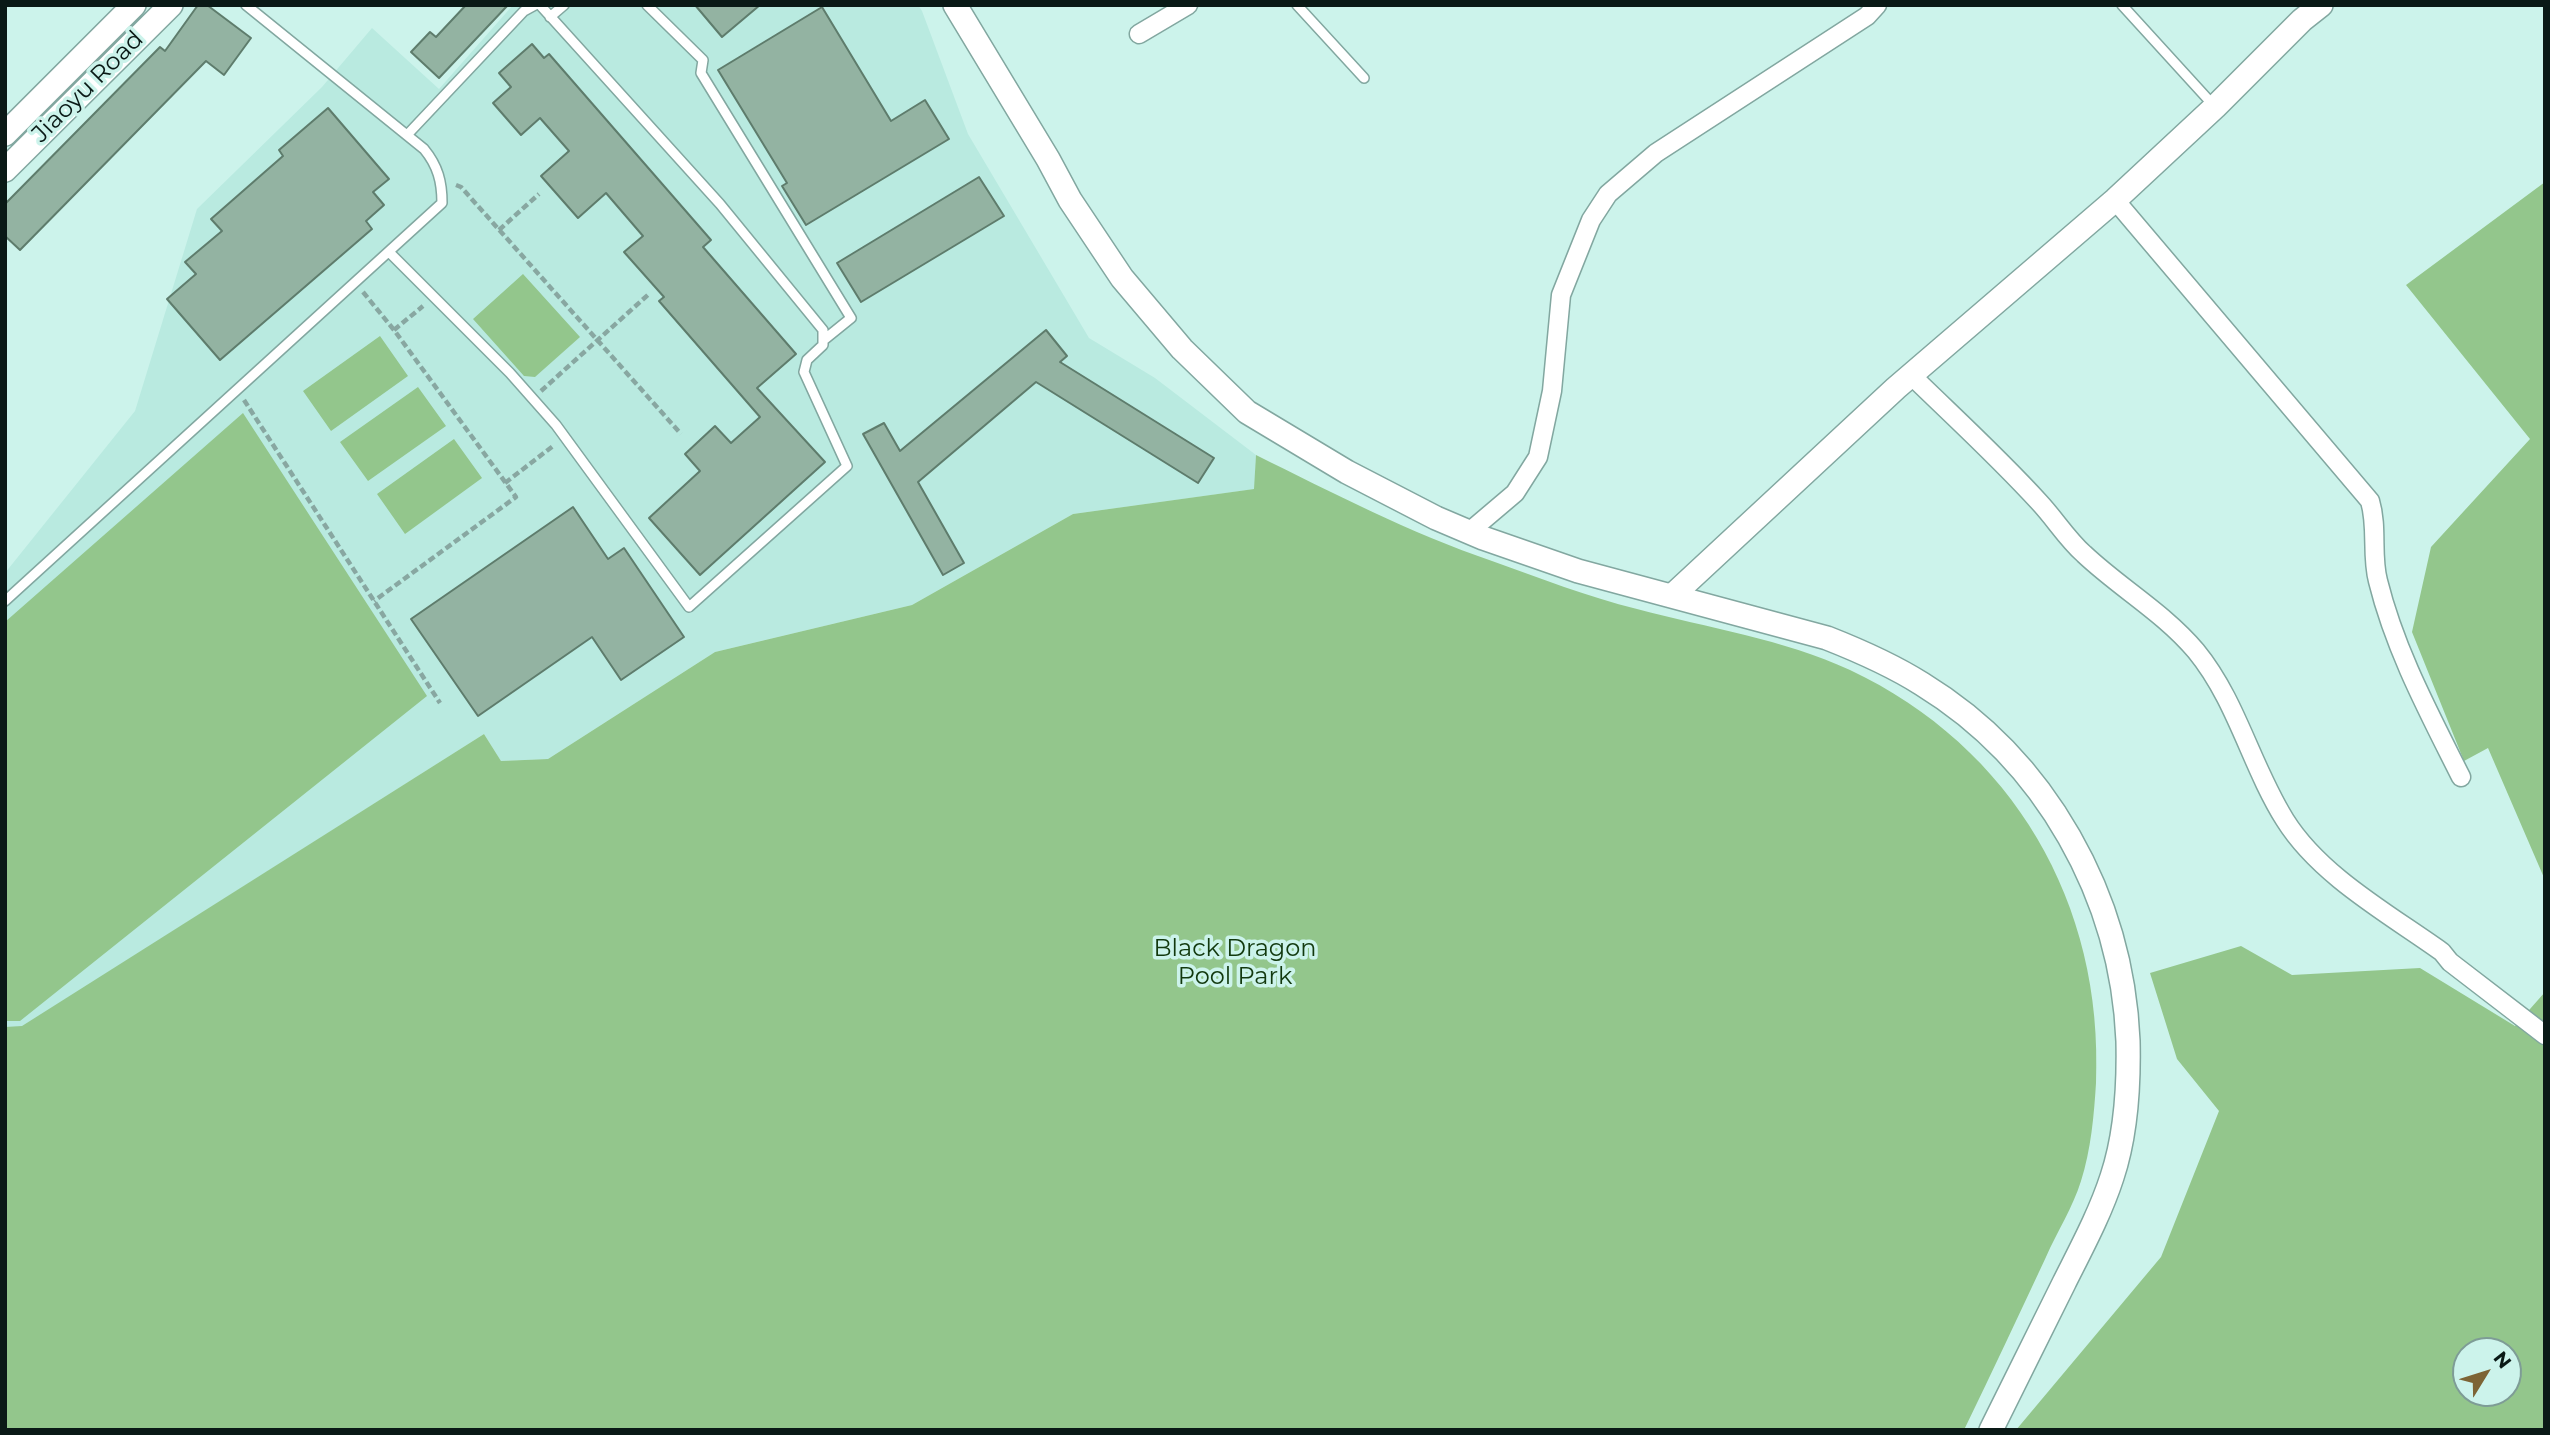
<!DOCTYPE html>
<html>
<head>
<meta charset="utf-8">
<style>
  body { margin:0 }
  #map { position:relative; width:2550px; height:1435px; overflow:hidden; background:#ccf3eb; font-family:Montserrat,sans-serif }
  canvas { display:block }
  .frame { position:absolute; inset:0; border:7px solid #0a1916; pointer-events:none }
  .north { position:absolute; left:2452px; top:1337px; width:70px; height:70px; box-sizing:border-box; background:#ccf3eb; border:2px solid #7e9c96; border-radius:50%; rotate:52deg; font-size:19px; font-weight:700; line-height:28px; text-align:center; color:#0a1916 }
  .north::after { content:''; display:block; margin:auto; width:24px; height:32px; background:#7d6435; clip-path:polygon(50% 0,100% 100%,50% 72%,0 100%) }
</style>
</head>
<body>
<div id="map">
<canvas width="2550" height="1435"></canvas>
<div class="frame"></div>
<div class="north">N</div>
</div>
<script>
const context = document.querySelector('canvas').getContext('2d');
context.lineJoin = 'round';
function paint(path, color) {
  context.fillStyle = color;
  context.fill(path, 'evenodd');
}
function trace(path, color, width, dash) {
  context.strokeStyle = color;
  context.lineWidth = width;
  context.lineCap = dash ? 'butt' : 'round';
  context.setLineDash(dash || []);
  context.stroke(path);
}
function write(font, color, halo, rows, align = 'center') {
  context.font = font + ' Montserrat,sans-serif';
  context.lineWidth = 7;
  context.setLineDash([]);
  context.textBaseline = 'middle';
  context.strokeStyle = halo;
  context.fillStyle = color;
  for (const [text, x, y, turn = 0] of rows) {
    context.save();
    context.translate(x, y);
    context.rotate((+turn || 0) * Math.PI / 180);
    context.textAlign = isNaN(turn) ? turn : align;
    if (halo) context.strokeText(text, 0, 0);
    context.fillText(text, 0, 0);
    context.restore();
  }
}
paint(new Path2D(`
  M513,5H918L922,11L968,134L1089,338L1155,378L1256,455L1255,489L1073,514L912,605L715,652L548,759L501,761L484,734L22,1027H5V573L135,411L197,209L322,87L372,28L439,89Z`), '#b9eae0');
paint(new Path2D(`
  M2545,182V880L2488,748L2464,761L2412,632L2431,547L2530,439L2406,285Z
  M523,274L580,337L535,377L524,376L473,319Z
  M380,336L408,376L331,431L303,391Z
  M418,387L446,426L368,481L340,442Z
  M243,413L427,696L20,1021H5V622Z
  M454,439L482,478L405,534L377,494Z
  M1256,455C1333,493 1410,533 1492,561C1540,578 1588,597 1637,609C1708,628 1783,639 1850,670C2013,747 2104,904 2096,1083C2094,1115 2091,1150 2081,1181C2073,1207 2057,1232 2046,1257C2019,1315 1992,1372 1964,1430H5V1027L22,1026L484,734L501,761L548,759L715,652L912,605L1073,514L1254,489Z
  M2241,946L2292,975L2420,968L2515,1026L2545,992V1430H2016L2161,1257L2219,1111L2177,1059L2150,973ZM2466,1351H2508V1393H2466Z`), '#93c68c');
const building = new Path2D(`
  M198,5H207L251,38L224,75L206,61L20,250L5,236V204L160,47L165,51Z
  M466,5H508L439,78L411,52L430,32L436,37Z
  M695,5H760L722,37Z
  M822,7L891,121L925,100L949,139L806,225L782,186L787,183L718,70Z
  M532,44L544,58L549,54L711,240L703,247L796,354L757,388L825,462L700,575L649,518L700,471L685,454L715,426L731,443L760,417L659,301L664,297L624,252L643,236L606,193L578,218L541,176L569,151L540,118L521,135L493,103L511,87L499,73Z
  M328,108L389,179L373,192L384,205L366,221L372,229L220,360L167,299L196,274L185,262L222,231L211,219L283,156L279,150Z
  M979,177L1004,216L861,302L837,263Z
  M1046,330L1067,356L1060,362L1214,458L1198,483L1036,382L918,482L964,563L943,575L863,434L884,423L900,451Z
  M573,507L608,559L624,548L684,637L621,680L592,637L478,716L411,619Z`);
paint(building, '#93b3a2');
trace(building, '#5e7c6c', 2);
const service = new Path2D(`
  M647,5L703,60L701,73L851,318L825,339
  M1297,5L1364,78
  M2122,5L2215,107
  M550,17L564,5
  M407,135L524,11L535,5
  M389,252L510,373L556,425L689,607L847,466L804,372L807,360L823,345V330L720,204L540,5
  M5,601L442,203C442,182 438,166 424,149L246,5`);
const minor = new Path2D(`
  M1139,34L1188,5
  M2115,200L2370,501C2378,528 2371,555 2378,581C2395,650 2429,713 2461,777
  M1911,375C1954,417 1999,458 2039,502C2055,519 2067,539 2084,554C2120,588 2164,613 2196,651C2237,701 2251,766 2285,820C2320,876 2389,914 2442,952L2450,962L2545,1035
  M1469,532L1515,493L1538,457L1552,391L1561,295L1591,220L1608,194L1656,153L1867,16L1877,5`);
const tertiary = new Path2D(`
  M955,5L1048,159L1070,200L1122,278L1182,349L1247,412L1347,472L1436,518L1483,538L1578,571L1827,638C1860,651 1892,665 1922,684C2046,760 2122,897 2128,1041C2129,1085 2126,1135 2112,1177C2100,1214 2081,1249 2064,1283C2040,1332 2015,1381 1991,1430
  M5,134L134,5
  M5,170L171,5
  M1672,596L1896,388L2115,200L2215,107L2302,20L2321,5`);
trace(service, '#82a7a0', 12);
trace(minor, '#82a7a0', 21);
trace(tertiary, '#82a7a0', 26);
trace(new Path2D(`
  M456,185L461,187L681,434
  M499,230L539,194
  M363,292L394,330L516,497L374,601
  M394,330L423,306
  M541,391L650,293
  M244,400L440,703
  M505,483L553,446`), '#88a7a1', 4.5, [7, 3.5]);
trace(service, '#fff', 9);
trace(minor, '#fff', 18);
trace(tertiary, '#fff', 23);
write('24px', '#0a1916', '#ccf3eb', [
  ["Jiaoyu Road",88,87,-45]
]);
write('24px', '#12390e', '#ccf3eb', [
  ["Black Dragon",1235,949],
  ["Pool Park",1235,977]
]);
</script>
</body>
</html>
